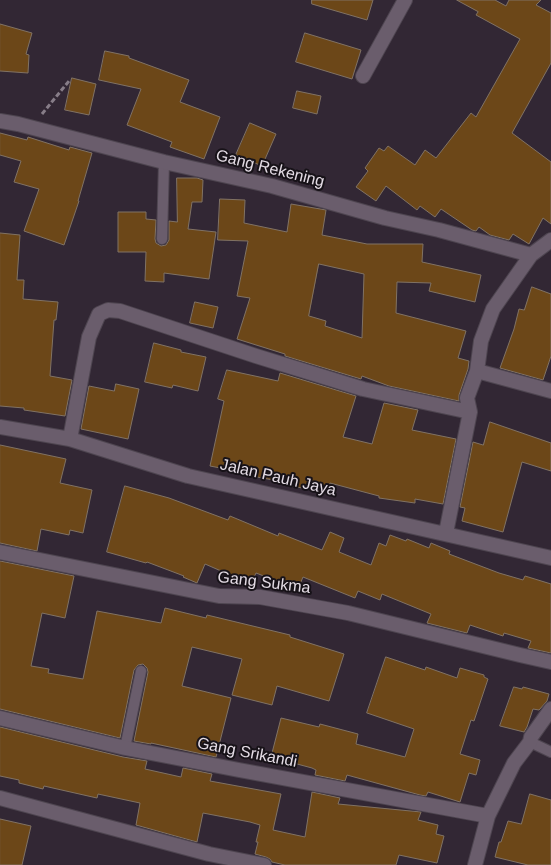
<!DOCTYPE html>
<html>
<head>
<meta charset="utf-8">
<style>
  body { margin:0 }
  canvas { display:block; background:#322734 }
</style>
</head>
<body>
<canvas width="551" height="865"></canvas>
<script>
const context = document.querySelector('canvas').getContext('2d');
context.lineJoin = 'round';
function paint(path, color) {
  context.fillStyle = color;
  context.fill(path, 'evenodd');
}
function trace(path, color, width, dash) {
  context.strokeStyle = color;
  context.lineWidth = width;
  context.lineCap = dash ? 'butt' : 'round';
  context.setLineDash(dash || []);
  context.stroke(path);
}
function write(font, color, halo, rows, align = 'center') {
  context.font = font + ' Helvetica,sans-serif';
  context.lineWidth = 4;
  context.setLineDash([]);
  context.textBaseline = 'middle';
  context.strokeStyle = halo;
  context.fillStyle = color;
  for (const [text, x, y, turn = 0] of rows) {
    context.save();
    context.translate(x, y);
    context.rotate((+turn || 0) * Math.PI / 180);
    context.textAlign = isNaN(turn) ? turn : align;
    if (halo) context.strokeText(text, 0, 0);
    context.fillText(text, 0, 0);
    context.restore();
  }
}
const building = new Path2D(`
  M312,0H373L367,20L312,4Z
  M457,0H495L506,6L509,0H541L536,5L551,13V63L512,133L551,162V224L543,218L529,244L513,234L509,240L490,235L479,227L476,231L472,230L441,209L435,217L420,206L417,210L386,186L376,201L356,187L368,171L365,168L379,148L384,151L388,146L415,165L425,150L436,158L471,113L476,117L520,39L476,15L478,12Z
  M0,24L32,33L26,54L29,55L28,73L0,71Z
  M305,33L361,50L352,79L296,62Z
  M105,51L129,56V58L189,80L180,102L220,117L204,159L170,147L172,142L127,125L141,89L99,80Z
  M72,78L96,84L89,115L65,110Z
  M297,91L321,96L317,114L293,108Z
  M250,123L276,134L262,166L236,155Z
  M0,133L27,140L28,137L69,150L70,147L92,153L78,201H79L64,245L24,231L39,189L14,182L21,161L0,155Z
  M177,178H197L203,180L202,202H192L188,229L216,232L209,279L164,273V282L145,281L146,252H118V212H146V219L156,220L155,239L156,243L161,246L166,245L169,240V221L177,222Z
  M220,199L245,200L244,223L287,232L291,204L326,210L322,235L367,244H423L422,262L481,275L475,302L429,291L431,283L397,282L396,313L466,331L458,358L469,361L468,369L459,395V401L389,386L362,376L361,379L285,356V354L237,339L250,298L237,296L248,241L218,240ZM319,264L364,274L362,338L325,326L326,321L309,316Z
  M0,233L20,235L17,280H24L23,299L58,302L56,320H54L50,376L72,380L65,416L24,410V408L0,406Z
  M532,287L551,294V356L543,380L500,368L514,329L519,309L524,310Z
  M195,302L218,307L213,328L190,323Z
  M154,343L181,350V352L206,357L198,391L173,385L172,388L145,382Z
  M227,370L278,381L280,373L356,396L343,437L372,444L384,403L418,410L412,430L456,439L443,504L415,499V503L379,498V496L330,483L329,490L303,485L302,488L272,482L273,480L241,474V472L210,466L224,401L218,399Z
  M116,384L139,389L128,439L81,429L89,386L114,391Z
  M490,422L551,443V471L522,462L503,532L462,521L465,508L460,507L473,442L483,445Z
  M0,445L66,459L60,483L92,490L83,533L70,530L69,535L41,529L37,551L0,543Z
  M125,486L169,498L228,520L230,516L278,536L279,533L322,550L330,532L344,538L339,552L371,565L379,543L386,546L390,535L406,541L407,539L429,548L431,543L450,551L449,554L499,573L523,580L525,576L551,584V653L528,648L531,641L504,633L503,636L470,625L467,633L427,623L431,614L382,594L380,600L358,591L355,598L303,577L298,589L256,573L251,584L205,564L197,583L183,577L184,576L147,562L146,563L107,552Z
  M0,561L74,576L65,618L42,613L31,666L49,669L48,673L83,679L97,611L161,623L165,608L206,618L207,615L290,635V637L344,654L329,701L277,686L272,705L232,695L242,659L192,647L182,686L231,698L216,757L151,743V744L134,741L148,672L147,668L143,664L138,665L134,670L120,738L0,709Z
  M386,657L425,670L426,667L457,678L460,668L484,675V677L488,679L474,721L471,720L460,754L480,760L476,775L469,773L460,802L428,792L426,796L420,795L347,775L345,781L315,775L316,770L312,768L271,757L281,718L319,727L320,724L358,734L356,744L405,757L414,729L367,713Z
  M514,687L522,689L523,687L549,694L547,701L539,710L533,709L527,727L524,732L500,726Z
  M0,727L123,757L147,761L145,769L181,777L183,768L212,774L210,781L281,794L273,830L305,837L312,792L340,798L338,804L421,812L418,820L438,825L436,834L444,836L437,863L399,855L396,865H285L272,862L270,859L266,857L255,854L258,842H256L260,825L250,822L203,813L197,842L136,825L140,803L98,794L97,798L44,786L43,789L19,783V780L0,776Z
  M530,794L551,800V865H528L495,857L499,842H501L508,821L521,824Z
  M0,819L31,826L22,865H0Z`);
paint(building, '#6c4718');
trace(building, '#807264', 1);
const service = new Path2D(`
  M162,239L164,162
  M530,742L551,752
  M125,748L141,671`);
const minor = new Path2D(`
  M363,76L405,0
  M0,121L18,124L164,162L272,186L385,218L439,230L531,255
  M477,371L551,391
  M0,427L70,439L188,476L551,558
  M70,439L89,337L99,314L108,310L120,311L256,356L363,389L470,412
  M446,533L470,412L467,398L477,371L481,341L493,309L531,255L551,240
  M0,552L219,596L260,597L348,613L520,655L551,662
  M0,718L125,748L239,770L488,816
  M0,798L209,854L264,865
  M475,865L488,816L514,763L530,742L531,737L551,709`);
trace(service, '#4e4550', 12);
trace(minor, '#4e4550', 16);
trace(new Path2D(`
  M42,114L69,81`), '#877d88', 3, [5, 2.5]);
trace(service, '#6a5d6c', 10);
trace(minor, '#6a5d6c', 14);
write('16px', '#e3dbe4', '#171218', [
  ["Gang Rekening",270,169,14],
  ["Jalan Pauh Jaya",278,478,13],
  ["Gang Sukma",264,583,7],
  ["Gang Srikandi",247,753,11]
]);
</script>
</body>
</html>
